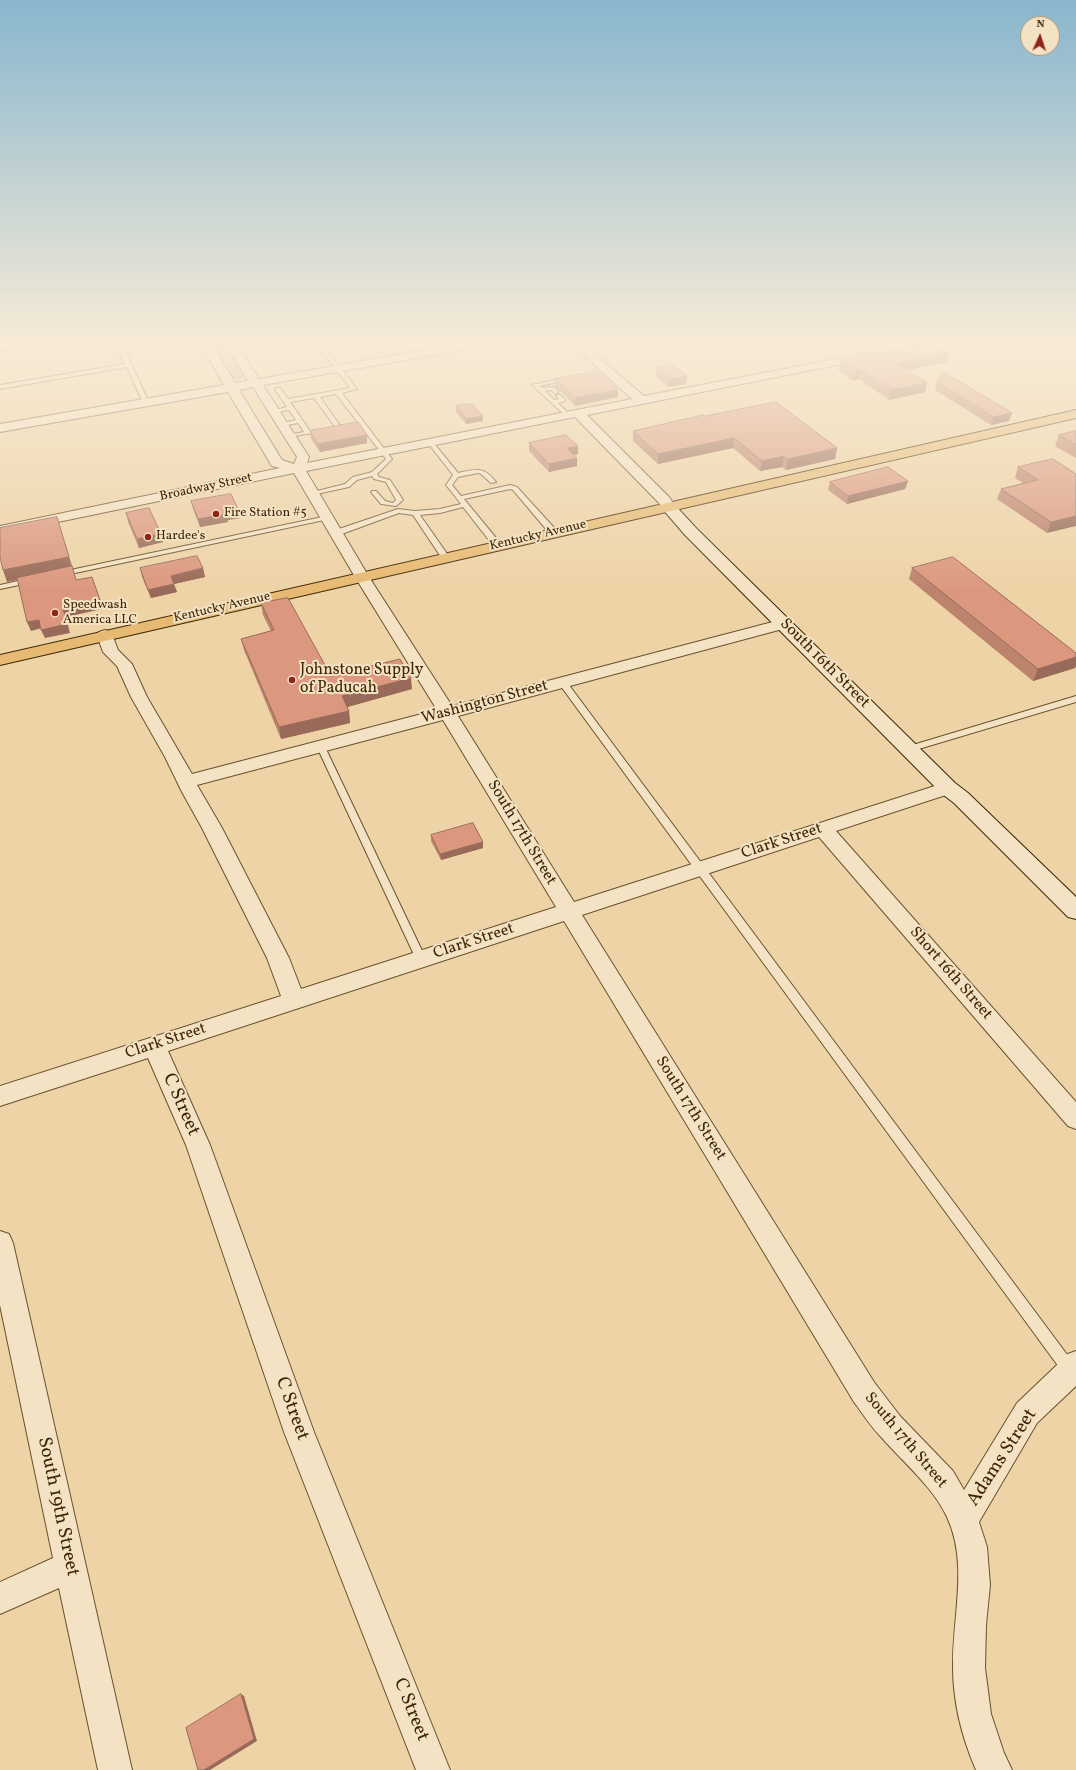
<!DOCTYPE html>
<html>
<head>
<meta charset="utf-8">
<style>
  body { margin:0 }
  #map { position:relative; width:1076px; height:1770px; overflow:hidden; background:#eed3a6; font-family:Vollkorn,serif }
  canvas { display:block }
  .north { position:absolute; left:1020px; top:16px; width:40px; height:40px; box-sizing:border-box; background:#f4e2c5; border:1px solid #ab9777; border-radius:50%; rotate:3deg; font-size:11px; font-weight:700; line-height:16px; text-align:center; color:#3d2703 }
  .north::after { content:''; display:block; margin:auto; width:14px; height:18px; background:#8f2418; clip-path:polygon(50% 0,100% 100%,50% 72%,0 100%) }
</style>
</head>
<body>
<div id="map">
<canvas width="1076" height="1770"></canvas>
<div class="north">N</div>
</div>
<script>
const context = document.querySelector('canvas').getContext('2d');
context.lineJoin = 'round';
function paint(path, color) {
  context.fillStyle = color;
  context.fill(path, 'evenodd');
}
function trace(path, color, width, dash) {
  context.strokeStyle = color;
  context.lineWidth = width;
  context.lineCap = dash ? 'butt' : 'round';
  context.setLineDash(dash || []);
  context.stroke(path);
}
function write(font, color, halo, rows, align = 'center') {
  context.font = font + ' Vollkorn,serif';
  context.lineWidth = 4;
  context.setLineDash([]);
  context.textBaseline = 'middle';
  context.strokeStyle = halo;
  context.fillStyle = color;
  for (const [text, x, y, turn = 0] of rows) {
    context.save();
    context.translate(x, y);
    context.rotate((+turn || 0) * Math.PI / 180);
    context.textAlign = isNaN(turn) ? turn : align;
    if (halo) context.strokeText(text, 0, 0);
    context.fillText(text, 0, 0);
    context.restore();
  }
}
paint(new Path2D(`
  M211,343H226L246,376L245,377L237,380L232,378Z`), '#c0ba82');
const lane = new Path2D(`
  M116,343H122L149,403L148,404L143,403L127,367L0,389V385L125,364Z
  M316,343H322L357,389L342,393L392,459L377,474L379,477L390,480L403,500L396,506L381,504L371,492L372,491H376L385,501L393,503L396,500L386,482L374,479L372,476L357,480L349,487L312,495L309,493L345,484L353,477L372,472L386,459L336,394L320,397L341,427L340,428H336L314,398L290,402L310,431L325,429V431L288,437V435L304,432L298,423L282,426L279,424L296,420L289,410L274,413L271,411L287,407L275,389L276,388H280L288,399L350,388Z
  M568,377L571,379L570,380L539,386L542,388L554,387L558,391V393L556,394L551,390L545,391L554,400L559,399L556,396L559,394L565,399V401L558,403L570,415L567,417L532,385Z
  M428,441H432L458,473C477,469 483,466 496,482L491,483L481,474L478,473L458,477L452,485L461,496L510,485L517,487L557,531V535H551L513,490L510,489L464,499L501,544V548H495L463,507L440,513L420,515L450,558L446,560H443L413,515L399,513L339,535H333V531L398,509L415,511L440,509L461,504L446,485L453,475L428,443Z
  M327,516L330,518L329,519L61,576L57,574L61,572Z
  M31,578H34V582L0,589V585Z
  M563,680L566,681L1074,1364L1076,1369L1074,1374L1069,1376L1064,1374L560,685V681Z
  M1076,696V702L912,751L909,752L905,749L906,747Z
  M321,744L325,747L426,959L425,962H417L416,959L317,747Z`);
const street = new Path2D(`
  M8,343H37L32,346L0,351V345Z
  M200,343H211L235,383L248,381L225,343H236L259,379L465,343H491L486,346L263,385L309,457L307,463L632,399L570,343H582L644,396L867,353L873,356L867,359L587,415L669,497L675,506L673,509H663L659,503L575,417L306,471L369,577L452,706L784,619L790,621L792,624L790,627L458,716L574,902L941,784L948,782L955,784L957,788L955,792L836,831L1076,1102V1129L1068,1126L819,837L582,915L874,1382L900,1416L953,1471L964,1490L1017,1403L1059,1363L1062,1356L1076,1351V1386L1037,1423L979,1522L987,1547L990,1585L986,1625L985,1668L991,1714L1004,1753L1012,1770H976C962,1738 953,1702 953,1667C952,1618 969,1564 947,1517C933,1487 904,1463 882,1438C871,1427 863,1414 854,1402L564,921L168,1051L210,1145L314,1432L450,1770H416L284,1432L186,1145L148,1058L0,1106V1086L281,996L267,958L202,828L182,792L165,757L131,697L117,666L103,652L97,635L99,632L105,630L111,632L118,650L132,664L147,697L192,774L437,710L355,577L294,473L0,534V526L280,468L272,466L270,463L228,392L0,432V424L224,385ZM253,387L297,457L294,464L282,460L239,390ZM443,720L556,907L301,989L289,958L222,828L197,785Z
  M0,1231L9,1234L13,1243L132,1770H98L59,1588L0,1614V1582L53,1558L0,1305Z`);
const secondary = new Path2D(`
  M668,501L673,503L697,529L955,783L968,793L1076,897V919L1068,917L954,803L941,793L685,535L660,506L663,503Z`);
const primary = new Path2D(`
  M1076,410V418L0,665V655Z`);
trace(lane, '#69522c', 2);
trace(street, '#69522c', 2);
trace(secondary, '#3d2703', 2);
trace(primary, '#3d2703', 2);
paint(lane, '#f4e2c5');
paint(street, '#f4e2c5');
paint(secondary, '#f4e2c5');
paint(primary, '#e7ba73');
paint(new Path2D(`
  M949,353L947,362L907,370L927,383L925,392L889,400L859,379L853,381L838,370L840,361Z
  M656,368L687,376L686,384L668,387L656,376Z
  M555,379L618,390V397L575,406L555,386Z
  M937,382L1009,421L991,425L935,390Z
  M456,406L483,421L466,424L456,412Z
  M705,416L837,448L835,459L786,470L782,467L760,471L733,448L658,464L633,441V431Z
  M310,431L367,435V443L320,452L311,439Z
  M1076,431V458L1055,446L1059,435Z
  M529,443L578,454L574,455L577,466L549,472L529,451Z
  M1018,467L1076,474L1047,533L997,499L1001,489L1023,483L1015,478Z
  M908,481L905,489L847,504L828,490L830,482Z
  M191,501L240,518L228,520V522L200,527L193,509Z
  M126,513L161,534L163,542L139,548L128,522Z
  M140,568H203L205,577L174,584L177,592L151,598L142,577Z
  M912,568L1076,653V666L1075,668L1033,681L909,579Z
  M261,603L331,676L412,689L347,707L349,711L350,723L281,739L244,650L241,639L271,631L263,615Z
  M431,835L483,842V848L441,860L431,841Z`), '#bc836d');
paint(new Path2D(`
  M949,353L947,362L895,373L897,364Z
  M861,370L859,379L853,381L855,371Z
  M687,376L686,384L668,387L669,379Z
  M927,383L925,392L889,400L891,390Z
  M618,390V397L575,406V398Z
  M1012,413L1009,421L991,425L993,417Z
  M483,416V421L466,424V419Z
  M367,435V443L320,452L318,444Z
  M734,438L733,448L658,464V454Z
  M578,446V454L567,456V448Z
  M837,448L835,459L786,470L788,459Z
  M784,456L782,467L760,471L762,461Z
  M577,458V466L549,472V464Z
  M908,481L905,489L847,504L848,496Z
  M238,509L240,518L228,520V522L200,527L198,519Z
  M1076,516V526L1047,533L1051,522Z
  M57,517L79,589L73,568L7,582L3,570Z
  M161,534L163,542L139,548L137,539Z
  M203,568L205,577L174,584L177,592L151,598L148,590L171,576Z
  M92,577L102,609L66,617L70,633L45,638L41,630Z
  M39,620L42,628L31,631L27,622Z
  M1076,657V666L1075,668L1033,681L1038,669Z
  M411,678L412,689L344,708L342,696Z
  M349,711L350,723L281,739L279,727Z
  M483,842V848L441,860L440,854Z
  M241,1694L244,1696L257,1741L210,1770H204Z`), '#996a59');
const building = new Path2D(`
  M926,343H933L949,353L897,364L927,383L891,390L861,370L855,371L840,361Z
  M674,365L687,376L669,379L656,368Z
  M597,371L618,390L575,398L555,379Z
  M944,372L1012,413L993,417L937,382Z
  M776,402L837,448L788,459L784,456L762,461L734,438L658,454L633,431L703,415L705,416Z
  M472,404L483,416L466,419L456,406Z
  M358,422L367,435L318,444L310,431Z
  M1076,431V445L1059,435Z
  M566,435L578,446L567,448L577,458L549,464L529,443Z
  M1053,459L1076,474V516L1051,522L1001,489L1038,480L1018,467Z
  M888,467L908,481L848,496L830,482Z
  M231,494L238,509L226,512L227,514L198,519L191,501Z
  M149,508L161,534L137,539L126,513Z
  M57,517L69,557L3,570L0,557V528Z
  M197,556L203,568L171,576L174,584L148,590L140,568Z
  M953,557L1076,653V657L1038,669L912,568Z
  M72,566L76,580L92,577L100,600L63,608L67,624L41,630L39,620L27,622L17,578Z
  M288,598L331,676L400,659L411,678L342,696L349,711L279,727L241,639L274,630L261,603Z
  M473,823L483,842L440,854L431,835Z
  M241,1694L254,1739L204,1770H198L186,1728Z`);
paint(building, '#db987f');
trace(building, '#996a59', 1);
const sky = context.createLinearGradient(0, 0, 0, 591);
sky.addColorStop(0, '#88b6ce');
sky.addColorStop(0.58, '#f7ebd7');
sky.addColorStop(1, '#f7ebd700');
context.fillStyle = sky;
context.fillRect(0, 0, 1076, 591);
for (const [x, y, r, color] of [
  [216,514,4,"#8f2418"],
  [148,537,4,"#8f2418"],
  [55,613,4,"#8f2418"],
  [292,680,4,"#8f2418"]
]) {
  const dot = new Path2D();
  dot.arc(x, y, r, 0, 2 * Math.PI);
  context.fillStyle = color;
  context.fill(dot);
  trace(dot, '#f4e2c5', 1.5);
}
write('13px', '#3d2703', '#f4e2c5', [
  ["Broadway Street",206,488,-12],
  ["Kentucky Avenue",538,536,-13],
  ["Kentucky Avenue",222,608,-13]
]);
write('13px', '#3d2703', '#f4e2c5', [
  ["Fire Station #5",224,514],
  ["Hardee's",156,537],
  ["Speedwash",63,606],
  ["America LLC",63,621]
], 'left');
write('16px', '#3d2703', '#f4e2c5', [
  ["South 16th Street",824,664,45],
  ["Washington Street",485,703,-15],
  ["South 17th Street",521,833,59],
  ["Clark Street",782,842,-18],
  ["Clark Street",474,942,-18],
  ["Short 16th Street",950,974,49],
  ["Clark Street",166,1042,-18],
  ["South 17th Street",690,1109,58],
  ["South 17th Street",905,1441,50]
]);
write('16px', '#3d2703', '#f4e2c5', [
  ["Johnstone Supply",300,671],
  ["of Paducah",300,689]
], 'left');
write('19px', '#3d2703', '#f4e2c5', [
  ["C Street",180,1105,66],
  ["C Street",291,1409,70],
  ["Adams Street",1003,1458,-57],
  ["South 19th Street",57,1507,78],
  ["C Street",410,1710,68]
]);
</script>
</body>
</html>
